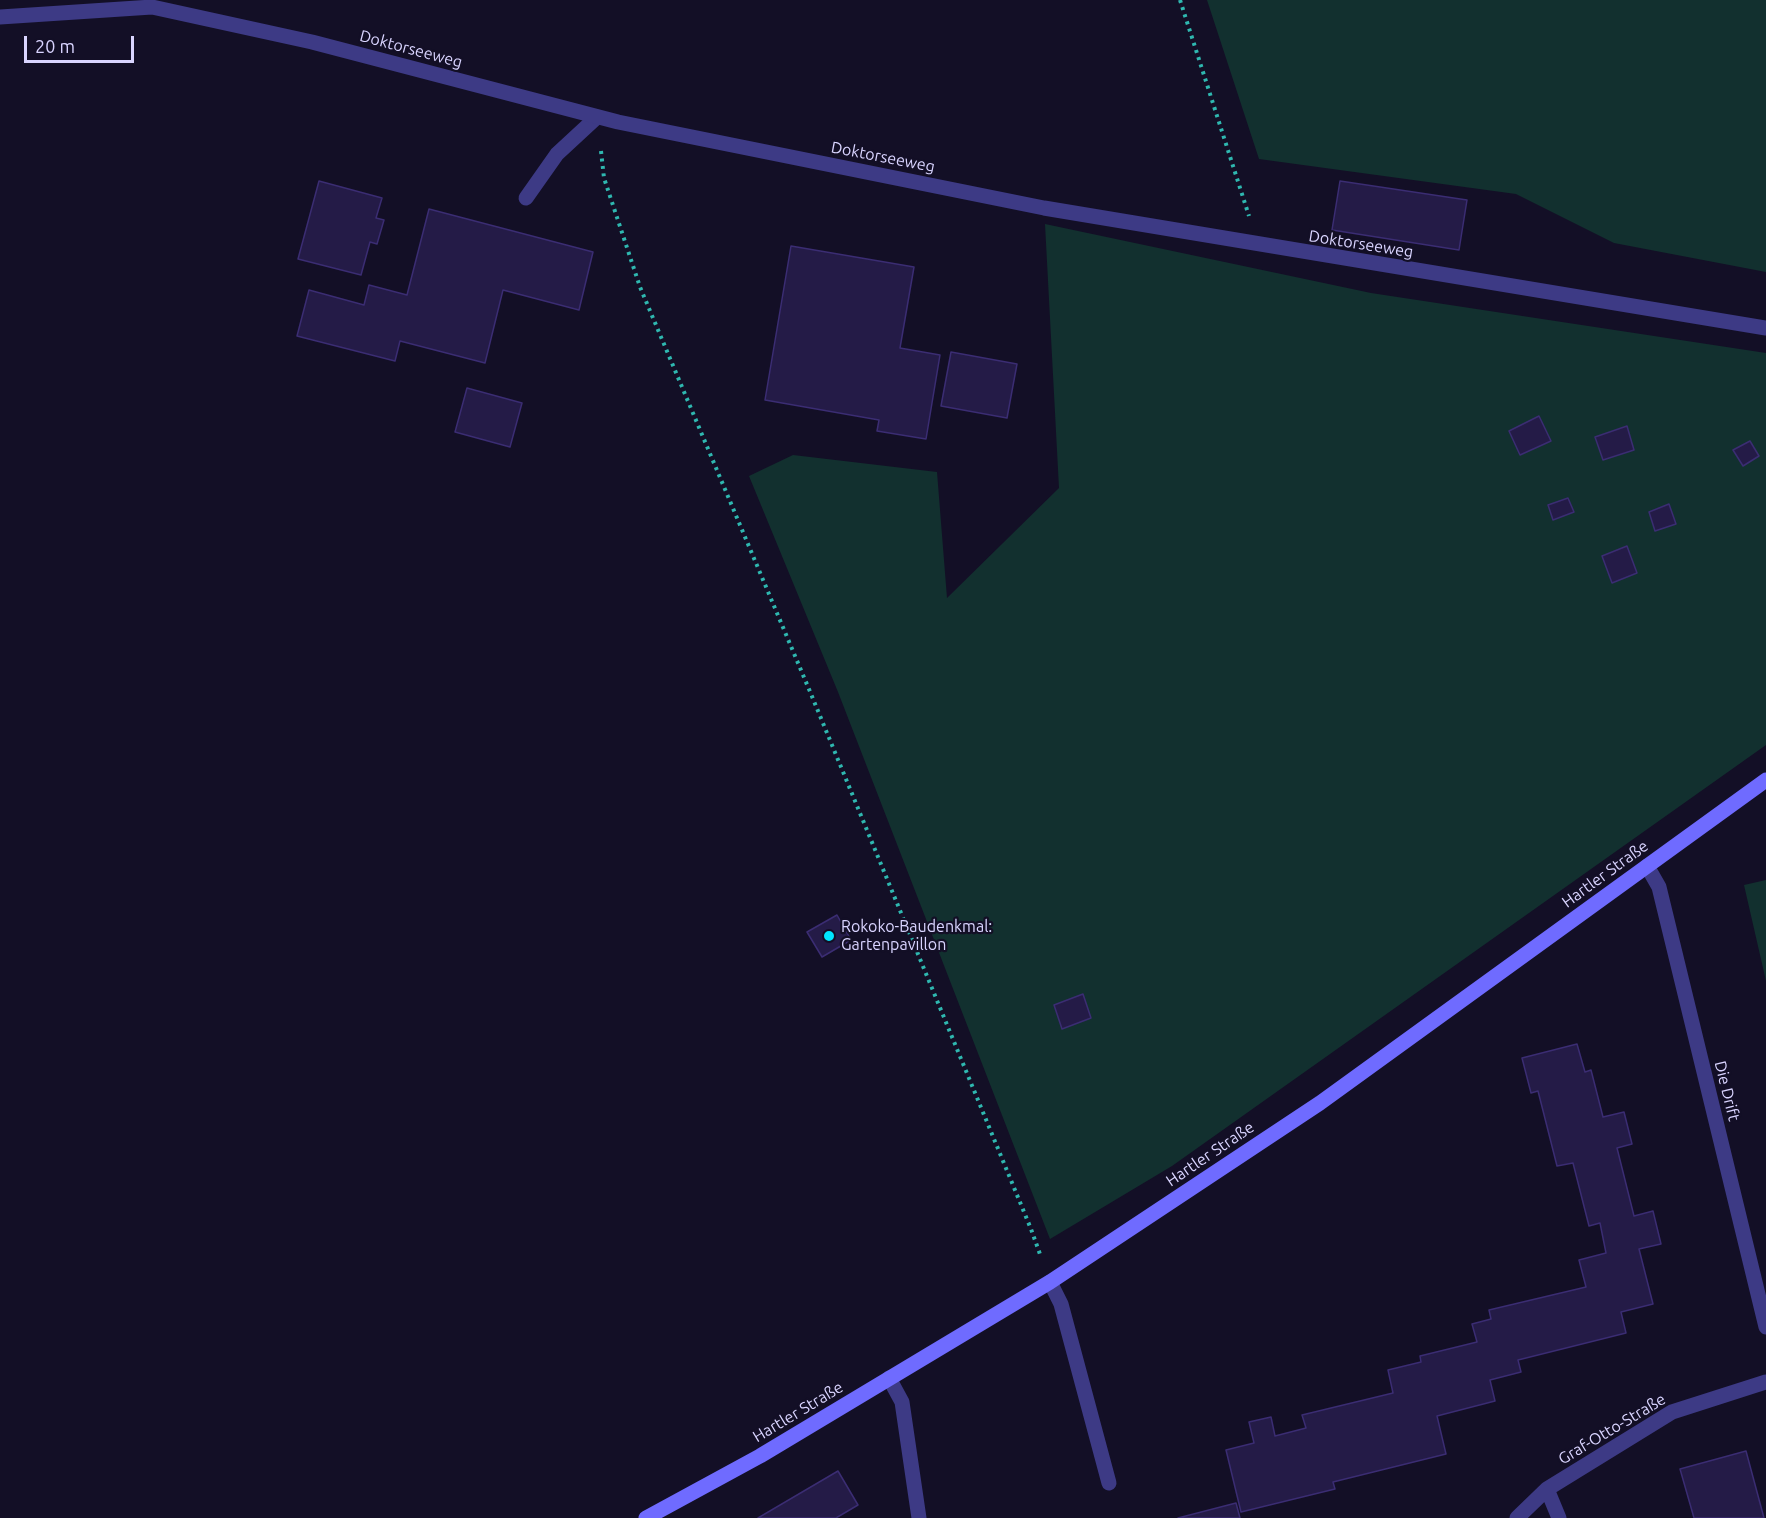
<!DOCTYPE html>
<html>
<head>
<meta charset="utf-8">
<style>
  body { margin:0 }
  #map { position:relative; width:1766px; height:1518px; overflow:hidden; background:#130f26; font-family:Ubuntu,sans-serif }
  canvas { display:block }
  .scale { position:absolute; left:24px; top:36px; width:110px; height:27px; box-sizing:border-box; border:3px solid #d9d4ff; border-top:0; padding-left:8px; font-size:18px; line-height:21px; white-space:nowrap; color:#d9d4ff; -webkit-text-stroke:4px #130f26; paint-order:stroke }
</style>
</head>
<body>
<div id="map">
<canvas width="1766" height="1518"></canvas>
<div class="scale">20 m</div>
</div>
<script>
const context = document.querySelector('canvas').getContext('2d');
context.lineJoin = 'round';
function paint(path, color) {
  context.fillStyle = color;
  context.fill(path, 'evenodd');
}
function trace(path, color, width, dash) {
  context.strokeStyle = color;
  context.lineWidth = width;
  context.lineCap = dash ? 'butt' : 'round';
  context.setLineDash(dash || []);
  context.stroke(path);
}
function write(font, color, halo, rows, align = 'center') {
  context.font = font + ' Ubuntu,sans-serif';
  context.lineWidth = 4.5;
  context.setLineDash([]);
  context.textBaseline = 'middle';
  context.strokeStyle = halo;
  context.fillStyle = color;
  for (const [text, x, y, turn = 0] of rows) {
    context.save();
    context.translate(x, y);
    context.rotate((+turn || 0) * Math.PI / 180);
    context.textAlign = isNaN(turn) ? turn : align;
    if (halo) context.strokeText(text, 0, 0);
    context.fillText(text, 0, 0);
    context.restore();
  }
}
paint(new Path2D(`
  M1207,0H1766V272L1614,243L1516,194L1259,159Z
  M1045,224L1371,293L1766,353V745L1172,1166L1050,1239L838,692L749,476L793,455L937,472L947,598L1059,488Z
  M1766,880V981L1744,885Z`), '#12302f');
const building = new Path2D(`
  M319,181L382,198L376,218L384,220L377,244L370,242L361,275L298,259Z
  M1340,181L1467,200L1459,250L1332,230Z
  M429,209L593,252L579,310L503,290L485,363L400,341L395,361L297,336L309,290L364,305L369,285L407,295Z
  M791,246L914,267L900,348L940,355L926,439L877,431L879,420L765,400Z
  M951,352L1017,364L1007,418L941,406Z
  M467,388L522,403L510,447L455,432Z
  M1539,416L1551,441L1520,455L1509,431Z
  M1627,426L1634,450L1603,460L1595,437Z
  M1750,441L1759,456L1743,466L1733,450Z
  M1568,498L1574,512L1553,520L1548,505Z
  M1669,504L1676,524L1655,531L1649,512Z
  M1627,546L1637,573L1612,583L1602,556Z
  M837,915L851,940L822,957L807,932Z
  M1083,994L1091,1018L1062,1029L1054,1005Z
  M1577,1044L1585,1072L1591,1070L1603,1117L1624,1112L1632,1144L1617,1148L1634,1216L1653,1211L1661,1244L1639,1249L1653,1304L1621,1312L1626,1333L1518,1360L1521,1372L1490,1380L1495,1401L1437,1416L1446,1454L1333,1482L1335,1489L1241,1512L1226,1450L1254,1443L1249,1422L1271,1417L1275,1436L1306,1428L1302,1415L1393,1393L1388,1370L1421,1362L1420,1356L1477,1342L1472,1324L1491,1319L1489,1310L1586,1287L1579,1260L1606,1253L1600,1223L1589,1226L1573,1163L1557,1166L1538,1091L1531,1093L1522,1058Z
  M1746,1451L1764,1518H1694L1680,1469Z
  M838,1471L858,1505L836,1518H758Z
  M1236,1503L1240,1518H1178Z`);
paint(building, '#241b47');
trace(building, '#3b2d73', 1.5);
trace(new Path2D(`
  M1180,0L1249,216
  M601,151L604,178L640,287L811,694L1031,1229L1041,1257`), '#2fb8b0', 4, [3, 4.5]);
trace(new Path2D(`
  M526,198L557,154L597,117
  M1050,1282L1061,1304L1109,1483`), '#3d3a85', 15);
trace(new Path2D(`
  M0,17L152,7L312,42L618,122L1044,208L1766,328
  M1647,866L1659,887L1766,1327
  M889,1378L902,1402L919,1518
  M1547,1489L1559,1518
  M1517,1518L1547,1489L1672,1412L1766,1382`), '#3d3a85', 15);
trace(new Path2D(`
  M646,1518L760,1456L1050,1282L1320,1103L1766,780`), '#6f6bff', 15);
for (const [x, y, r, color] of [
  [829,936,6,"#00e5ff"]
]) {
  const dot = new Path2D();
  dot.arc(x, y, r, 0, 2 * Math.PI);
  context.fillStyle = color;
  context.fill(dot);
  trace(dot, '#130f26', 2);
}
write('16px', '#d9d4ff', '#130f26', [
  ["Doktorseeweg",411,49,15],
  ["Doktorseeweg",883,157,11],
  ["Doktorseeweg",1361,244,9],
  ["Hartler Straße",1605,874,-36],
  ["Die Drift",1727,1091,76],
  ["Hartler Straße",1210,1154,-34],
  ["Hartler Straße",798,1412,-31],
  ["Graf-Otto-Straße",1612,1429,-31]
]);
write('16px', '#d9d4ff', '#130f26', [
  ["Rokoko-Baudenkmal:",841,927],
  ["Gartenpavillon",841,945]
], 'left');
</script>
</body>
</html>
